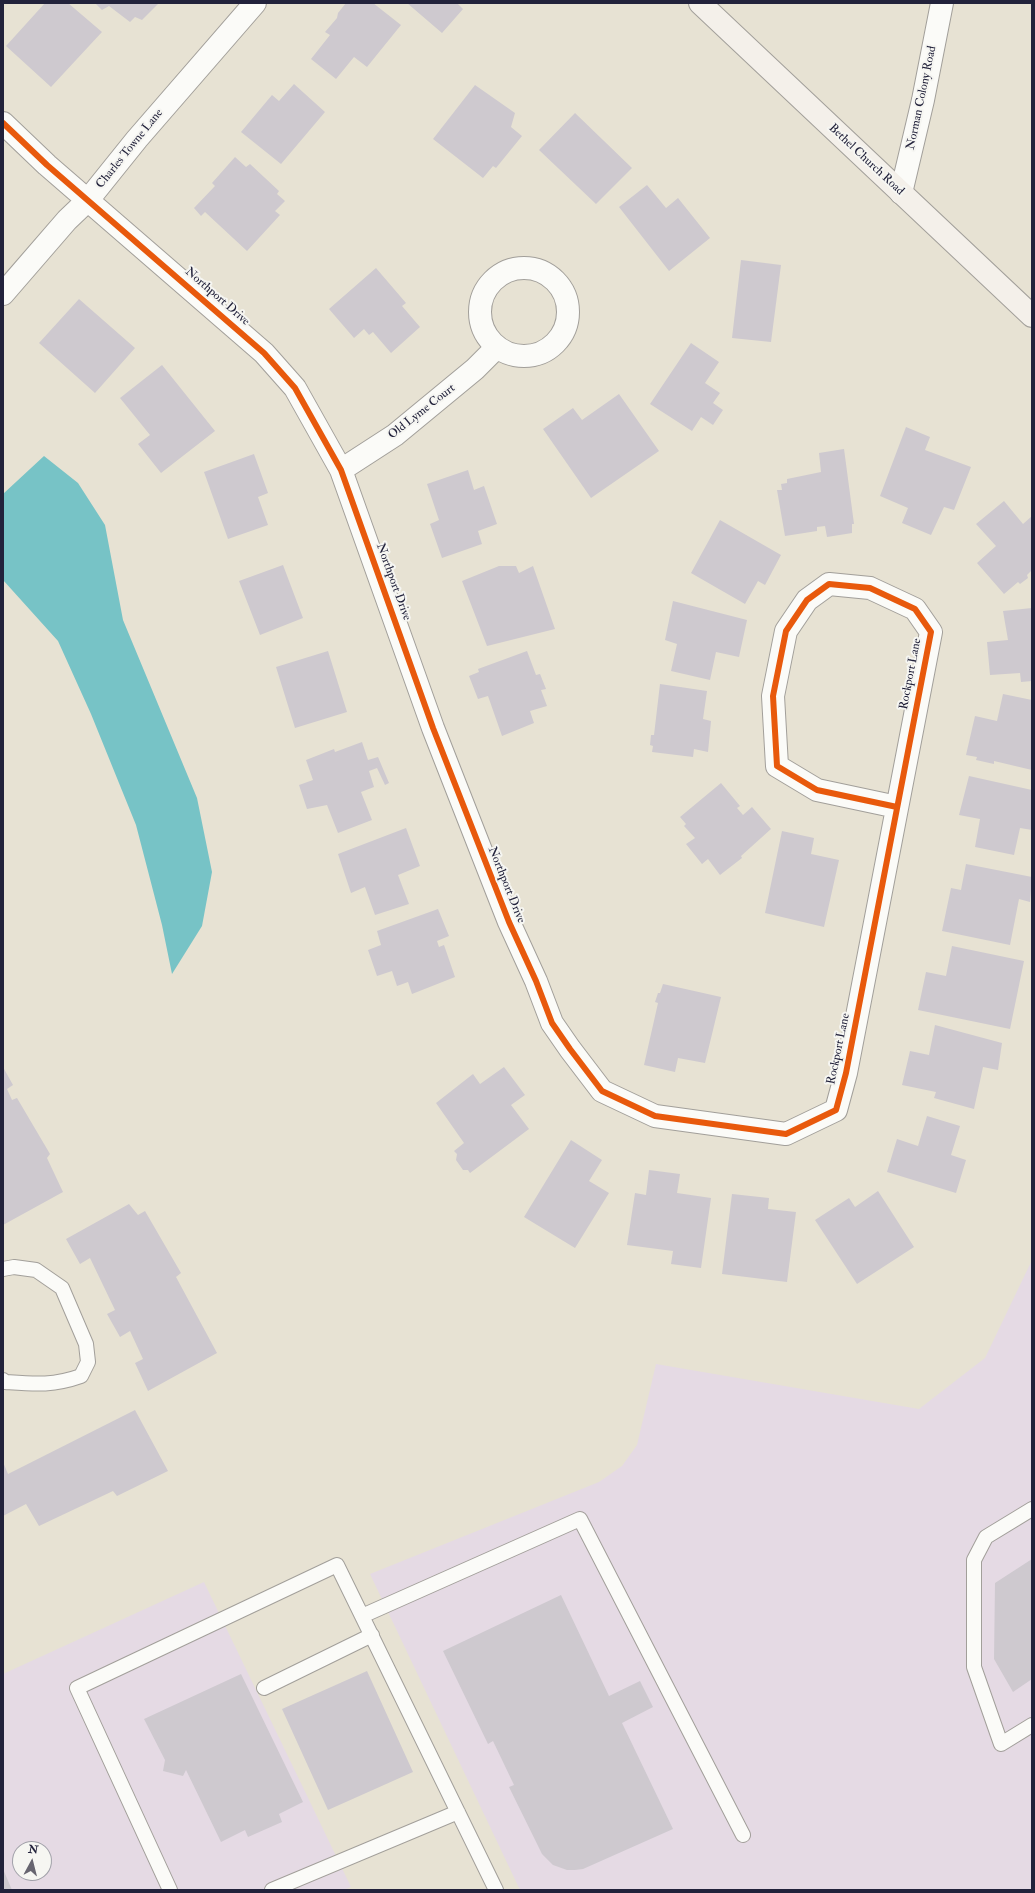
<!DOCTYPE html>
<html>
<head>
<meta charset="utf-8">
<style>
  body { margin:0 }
  #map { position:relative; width:1035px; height:1893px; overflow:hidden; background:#e7e2d3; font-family:"IM FELL Double Pica",serif }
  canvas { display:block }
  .frame { position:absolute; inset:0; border:4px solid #22223b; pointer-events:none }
  .north { position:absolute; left:12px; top:1841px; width:40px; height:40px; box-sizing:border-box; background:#f6f6f2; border:1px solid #a1a1a9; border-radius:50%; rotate:7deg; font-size:11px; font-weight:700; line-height:16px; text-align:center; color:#22223b }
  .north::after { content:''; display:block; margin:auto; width:14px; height:18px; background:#676570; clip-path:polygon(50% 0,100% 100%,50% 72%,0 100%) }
</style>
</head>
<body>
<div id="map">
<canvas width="1035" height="1893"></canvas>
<div class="frame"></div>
<div class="north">N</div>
</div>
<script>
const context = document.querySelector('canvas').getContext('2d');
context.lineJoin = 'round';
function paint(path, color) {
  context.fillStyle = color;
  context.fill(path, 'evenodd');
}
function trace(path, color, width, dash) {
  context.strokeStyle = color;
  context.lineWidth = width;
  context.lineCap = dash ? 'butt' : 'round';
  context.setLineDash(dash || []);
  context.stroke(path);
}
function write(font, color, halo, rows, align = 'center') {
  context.font = font + ' "IM FELL Double Pica",serif';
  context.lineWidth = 4;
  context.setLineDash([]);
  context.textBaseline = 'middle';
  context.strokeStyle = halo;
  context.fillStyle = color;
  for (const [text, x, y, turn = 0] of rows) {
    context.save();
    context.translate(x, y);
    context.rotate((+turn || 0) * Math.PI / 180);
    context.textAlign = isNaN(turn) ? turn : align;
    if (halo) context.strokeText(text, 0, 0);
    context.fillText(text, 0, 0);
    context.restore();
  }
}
paint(new Path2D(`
  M1032,1260V1890H520L370,1574L599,1482L622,1466L637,1445L656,1364L919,1409L985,1358Z
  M204,1582L351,1887L344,1890H3V1674ZM20,1849H44V1873H20Z`), '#e5dae4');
paint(new Path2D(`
  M44,456L78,483L105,525L123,620L197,798L212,872L202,926L172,974L162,925L136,825L91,714L58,641L3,580V494Z`), '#77c3c6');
paint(new Path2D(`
  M45,3H68L102,32L51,87L6,46Z
  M95,3H159L142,20L135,17L130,22L109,6L102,10Z
  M346,3H373L401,25L367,67L354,57L336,79L311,59L330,35L325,32L337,18L338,13Z
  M407,3H457L463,9L442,33Z
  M294,84L325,112L281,164L241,132L272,95L279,101Z
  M475,85L515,113L511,127L522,136L496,168L493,166L483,178L433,139Z
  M575,113L632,168L596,204L539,150Z
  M235,157L246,167L250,164L279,191L277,194L285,201L275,211L280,215L247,251L205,212L201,216L194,208L215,186L212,183Z
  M647,185L666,208L678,198L710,238L669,271L619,207Z
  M741,260L781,265L771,342L732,338Z
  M376,268L406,303L402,306L420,327L391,353L373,332L369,335L364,329L354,338L329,309Z
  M79,299L135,348L95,393L39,343Z
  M691,343L719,362L705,383L720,393L713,403L723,410L713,425L701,417L692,431L650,404Z
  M162,365L215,431L161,473L138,444L150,435L120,398Z
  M619,394L659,451L591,498L543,429L573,408L582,420Z
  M906,427L930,437L925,450L971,467L954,510L944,507L931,535L902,523L908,508L880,496Z
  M844,449L854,524H852V533L827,537L825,526L817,527V531L785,536L777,490H782L781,484L787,483V479L821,472L819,453Z
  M254,454L268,493L258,497L268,525L228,539L204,472Z
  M468,470L474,490L484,486L497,524L478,531L482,544L442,558L430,524L439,520L427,484Z
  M1004,501L1023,524L1032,516V570L1027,575L1028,578L1020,584L1018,582L1004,594L977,563L996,546L976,524Z
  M720,520L781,555L765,585L758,581L745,604L691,573Z
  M283,565L303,618L260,635L239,581Z
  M499,566H516L519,573L533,566L555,629L487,646L462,581Z
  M673,601L747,620L739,657L716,652L710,680L671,671L677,644L665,640Z
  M1032,608V681L1021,682L1020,673L990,675L987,642L1008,640L1003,611Z
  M328,651L347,712L295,728L276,667Z
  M527,651L536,675L540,674L546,689L541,690L547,706L530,711L534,723L502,736L488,696L478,699L469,676L479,672L478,669Z
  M660,684L707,691L703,719L711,721L708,752L694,749L693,757L652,752L653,746L650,745L651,735H654Z
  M1003,694L1032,700V770L994,761V764L976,760L977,757L966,755L975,716L997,721Z
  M362,742L368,760L378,757L389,783L385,785L377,768L369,771L374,787L361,792L372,820L338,833L327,805L307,809L299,785L313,780L306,760L334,749L335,752Z
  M969,776L1032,790V830L1020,828L1014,855L975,847L980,819L959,815Z
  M721,783L740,806L737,808L743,815L752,807L771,829L741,856L742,858L720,875L708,859L702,864L686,844L695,838L684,826L686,824L680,817Z
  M406,828L420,866L398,875L409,904L375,915L365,887L351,893L338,854Z
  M782,831L814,838L811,854L839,860L824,927L765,913Z
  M966,864L1032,877L1030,902L1019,899L1010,945L942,931L951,888L961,890Z
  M438,909L449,936L437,941L439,947L444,945L455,977L412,994L408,982L397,986L392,971L377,976L368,950L381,945L377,931Z
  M952,946L1024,961L1010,1029L918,1010L926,972L946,976Z
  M663,984L721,997L705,1063L678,1058L675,1072L644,1065L658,1003L655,1002L658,993H660Z
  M935,1025L1002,1043L998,1070L983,1067L974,1109L934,1098L936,1092L902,1085L910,1051L929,1055Z
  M3,1067L13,1085L7,1089L12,1100L17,1098L50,1154L47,1158L63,1192L3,1225Z
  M504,1067L525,1095L511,1105L529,1129L470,1173L468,1170H463L456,1160L457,1154L454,1151L464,1143L436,1103L473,1074L480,1084Z
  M927,1116L960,1126L951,1155L966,1160L956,1193L887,1172L897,1139L918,1146Z
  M571,1140L602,1160L589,1181L609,1193L575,1248L524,1217Z
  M649,1170L680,1174L677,1193L711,1198L701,1268L671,1264L673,1251L627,1245L635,1193L646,1195Z
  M878,1191L914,1247L857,1284L815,1220L849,1198L855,1207Z
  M732,1194L769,1198L768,1209L796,1212L787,1282L722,1274Z
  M129,1204L138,1215L145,1211L181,1273L176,1277L217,1353L148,1391L135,1363L143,1359L130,1331L120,1337L107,1314L115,1310L90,1258L80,1264L66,1239Z
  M135,1410L168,1471L117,1496L113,1491L39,1526L26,1504L3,1516V1462L8,1474Z
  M1032,1559V1679L1013,1692L994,1659L995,1583Z
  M561,1595L609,1696L640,1681L653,1707L622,1723L673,1829L583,1869L575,1870H567L553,1865L542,1854L509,1787L514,1785L493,1741L488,1744L443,1651Z
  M367,1671L413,1772L328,1810L282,1709Z
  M241,1674L303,1802L279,1814L282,1822L248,1837L245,1830L221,1842L186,1770L183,1776L163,1771L165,1760L144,1719Z
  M3,1869L12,1890H3Z`), '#cec9cf');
const lane = new Path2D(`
  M3,1269L14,1267L36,1270L62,1288L86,1344L88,1362L81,1376C53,1386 34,1384 5,1382L3,1380
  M1032,1509L986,1537L974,1560V1667L1001,1744L1032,1725
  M362,1616L580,1519L743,1835
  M264,1688L372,1635
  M170,1890L77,1688L337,1565L496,1890
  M272,1890L458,1812`);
const street = new Path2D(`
  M3,123L47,165L264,353L295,388L341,470L433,728L509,922L536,981L552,1023L570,1049L602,1091L655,1116L786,1134L836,1110L846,1073L931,632L915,609L870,588L829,584L807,600L786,631L773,696L777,766L817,790L897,807
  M901,193L923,100L942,3
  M480 312a44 44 0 1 1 88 0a44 44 0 1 1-88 0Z
  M3,294L67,220L88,200L137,139L255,3
  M341,470L395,435L475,369L497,347`);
const secondary = new Path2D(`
  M700,3L1032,316`);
trace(lane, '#a29f9a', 16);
trace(street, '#a29f9a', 24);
trace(secondary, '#a29f9a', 24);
trace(lane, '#fbfbf8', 14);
trace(street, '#fbfbf8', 22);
trace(secondary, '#f4f0ea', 22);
trace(new Path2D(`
  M3,123L47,165L264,353L295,388L341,470L433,728L509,922L536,981L552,1023L570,1049L602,1091L655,1116L786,1134L836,1110L846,1073L931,632L915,609L870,588L829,584L807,600L786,631L773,696L777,766L817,790L897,807`), '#e8590c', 6);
write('12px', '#22223b', '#f6f6f2', [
  ["Norman Colony Road",922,98,-78],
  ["Charles Towne Lane",130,149,-51],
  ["Bethel Church Road",866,160,43],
  ["Northport Drive",217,297,41],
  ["Old Lyme Court",422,412,-38],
  ["Northport Drive",393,582,70],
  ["Rockport Lane",911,674,-79],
  ["Northport Drive",506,885,68],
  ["Rockport Lane",839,1049,-78]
]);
</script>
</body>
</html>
